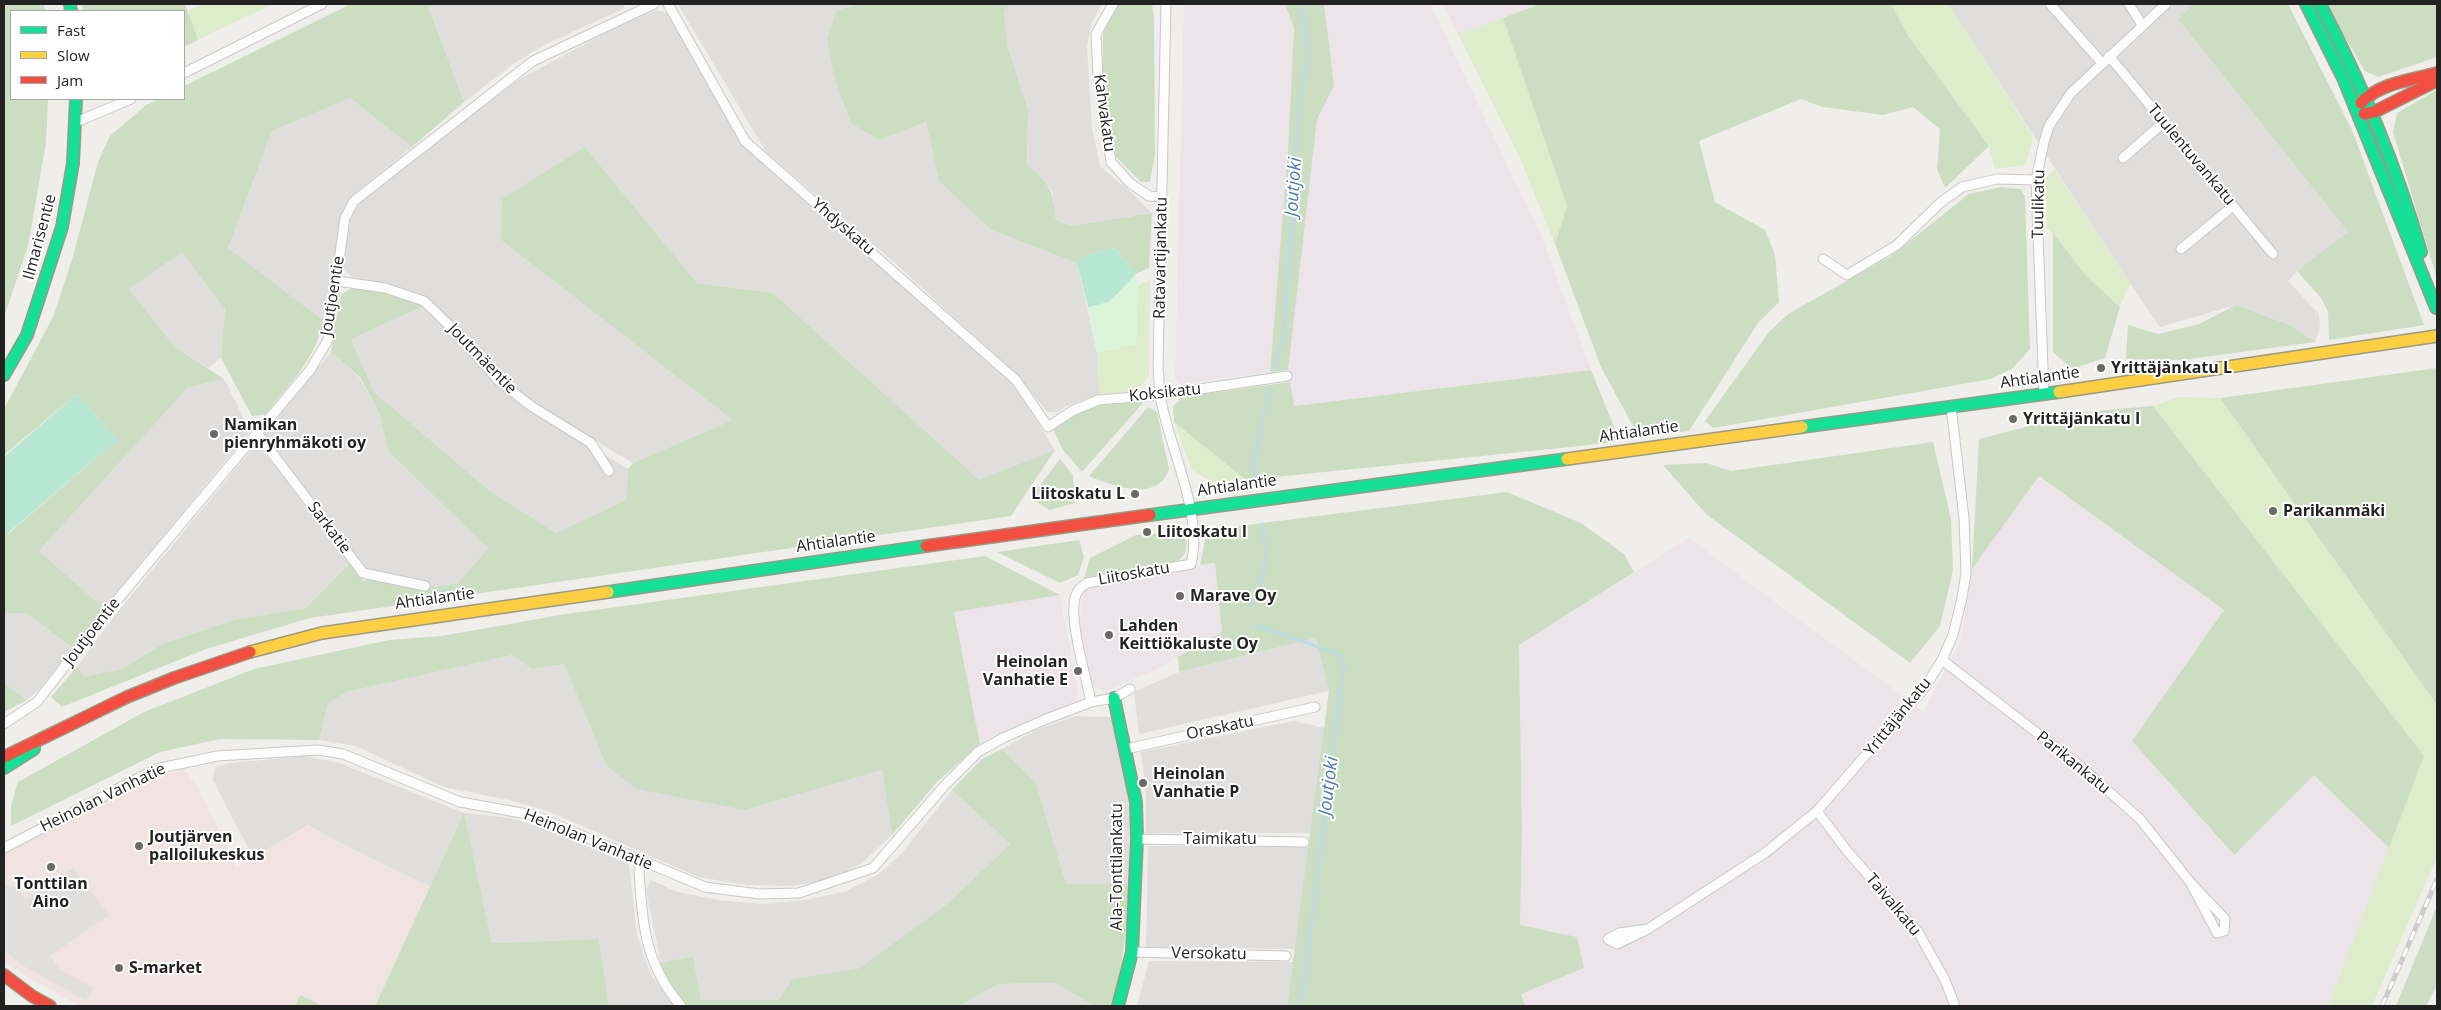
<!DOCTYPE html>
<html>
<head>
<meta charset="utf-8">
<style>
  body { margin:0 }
  #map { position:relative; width:2441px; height:1010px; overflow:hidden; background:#f0eeeb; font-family:"Open Sans",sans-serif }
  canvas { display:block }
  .frame { position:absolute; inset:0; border:5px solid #222; pointer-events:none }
  .legend { position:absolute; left:10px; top:10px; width:175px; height:90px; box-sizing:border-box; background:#fff; border:1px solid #a7a7a7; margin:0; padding:6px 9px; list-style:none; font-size:15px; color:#222 }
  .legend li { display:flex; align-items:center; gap:10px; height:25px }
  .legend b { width:25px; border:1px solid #a7a7a7 }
</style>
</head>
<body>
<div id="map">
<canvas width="2441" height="1010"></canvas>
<div class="frame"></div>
<ul class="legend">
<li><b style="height:6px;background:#16e098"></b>Fast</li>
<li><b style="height:6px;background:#ffcf43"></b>Slow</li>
<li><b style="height:6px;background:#f24e42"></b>Jam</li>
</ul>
</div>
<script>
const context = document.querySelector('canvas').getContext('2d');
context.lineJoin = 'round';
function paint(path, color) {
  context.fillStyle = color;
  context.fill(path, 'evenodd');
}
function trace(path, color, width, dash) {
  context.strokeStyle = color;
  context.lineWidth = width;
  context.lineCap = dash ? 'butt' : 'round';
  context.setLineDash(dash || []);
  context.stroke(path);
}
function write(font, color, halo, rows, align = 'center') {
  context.font = font + ' "Open Sans",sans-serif';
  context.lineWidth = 4;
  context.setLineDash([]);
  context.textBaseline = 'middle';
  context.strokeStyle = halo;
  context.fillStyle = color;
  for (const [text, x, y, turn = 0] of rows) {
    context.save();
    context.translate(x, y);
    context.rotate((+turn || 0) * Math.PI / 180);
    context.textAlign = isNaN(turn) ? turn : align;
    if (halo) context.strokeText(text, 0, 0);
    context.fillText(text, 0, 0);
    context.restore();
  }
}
paint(new Path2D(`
  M437,4H623L625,8L546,44L513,64L464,102L429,8Z
  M684,4H859L837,10L879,140L926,122L939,181L991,230L1077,263L1097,353L1100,394L1067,406L1058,412H1047L1021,379L896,264L766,152L679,6Z
  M1010,4H1102L1091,24L1087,47L1092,128L1100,166L1134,195L1152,213L1071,226L1056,220L1052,190L1041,177L1027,165L1028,109L1008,48L1004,10Z
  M1948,4H2193L2178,19L2349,233L2297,271L2288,281L2319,314L2320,327L2315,342L2290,325L2236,305L2160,327L2127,279Z
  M657,10L669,14L742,142L1013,383L1055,450L979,481L773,293L697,283L585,147L501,240L734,420L633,463L534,404L503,379L428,298L386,285L355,279L344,270L343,260L351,216L359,204L383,181L517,81L612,29Z
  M350,98L412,147L353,195L341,218L323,320L228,248L272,131Z
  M182,251L225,309L221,358L208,368L175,347L129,289Z
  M424,306L499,385L524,405L628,469L626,500L556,533L491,492L374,392L351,339Z
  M331,352L359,377L379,412L388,451L489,547L458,583L436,587L371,575L264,434Z
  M224,379L250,431L104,608L39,551L188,386Z
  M260,448L290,484L350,563L307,608L233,620L162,644L124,668L84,677L77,667L116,614L251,450Z
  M4,613H26L73,648L37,692L27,700L4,683Z
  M1316,638L1329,691L1139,734L1134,692L1179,672Z
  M512,655L532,669L564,664L606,765L745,810L882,770L892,835L861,864L825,881L790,886L747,885L698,877L548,811L509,800L444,787L356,746L319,740L328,704L346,692Z
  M1075,716L1111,717L1118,733L1129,806V884H1066L1036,783L1002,749L1036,730Z
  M1294,721L1325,728L1312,833H1146V792L1141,752Z
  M305,756L339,763L464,813L510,818L547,829L629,864L637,935L650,973L675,1006H609L599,939L492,943L464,814L430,887L348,847L308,825L255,857L248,848L213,780L215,767L231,763Z
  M952,790L1010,844L948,903L860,968L794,979L778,1000H701L693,956L661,963L646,890L651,880L677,892L718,900L762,904L804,900L844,892L879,874L902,853Z
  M1148,846L1310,847L1295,949L1146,947Z
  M1149,961L1293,962L1287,1006H1137Z
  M1056,983L1095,1006H959L999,984Z`), '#dfdedc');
paint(new Path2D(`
  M185,769L205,800L236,868L308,825L348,847L430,887L375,1006H322L300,996L295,1006H79L4,963V853L70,817L152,778Z`), '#f1e3e1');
paint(new Path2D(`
  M1184,4H1430L1541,235L1591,370L1293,406L1288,370L1179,384L1175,380Z
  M1443,4H1535L1536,6L1458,34Z
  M2038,476L2224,610L2132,741L2233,855L2314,774L2389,848L2328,1006H1525L1521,994L1577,937L1520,925L1522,832L1519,644L1689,538L1924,712L1962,637L1972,569Z
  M1215,563L1222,633L1155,670L1106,691L1093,686L1079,621L1084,591L1090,585Z
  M1060,595L1078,692L1074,703L1000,733L980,744L954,611Z`), '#ede4e9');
paint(new Path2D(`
  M204,4H273L198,40L187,11Z
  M1891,4H1948L2033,136L2026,165L1995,169L1989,146L1909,37Z
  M1503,18L1567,206L1555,244L1519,156L1458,34Z
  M2055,170L2130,283L2120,307L2085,275L2047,227L2046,178Z
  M1150,279L1149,376L1137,391L1100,394L1097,353L1136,344L1138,286Z
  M2179,397L2220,398L2437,705V857L2372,1006H2328L2424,756L2153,406Z
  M1174,422L1246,480L1213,483L1192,470Z`), '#ddeccb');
paint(new Path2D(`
  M4,4H44L45,11H11V99L48,100L46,143L28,246L4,317Z
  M82,4H185L198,40L184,47V11H83Z
  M351,4H437L429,8L464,102L412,147L350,98L272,131L228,248L323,320C318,357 288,385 266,414L252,416L221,358L225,309L182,252L129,289L175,347L224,379L188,387L39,551L104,608L73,648L26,613H4V530L8,534L117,440L77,394L4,455V409L54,315L73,256L98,162L110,136L146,105L159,99H184V86Z
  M859,4H1010L1004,11L1008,48L1028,109L1027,165C1052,185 1052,189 1056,220L1071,226L1152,213L1149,268L1136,274L1115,248L1083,256L1077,263L991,230L939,181L926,122L879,140L851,123L834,76L827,38L837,10Z
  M1120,4H1152L1154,18L1155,154L1150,182H1141L1115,156L1103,78V34L1114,8Z
  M1285,4H1324L1334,85L1317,119L1288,370L1270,372L1288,152L1294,28Z
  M1535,4H1891L1909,37L1989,146L1945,188L1937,169L1940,129L1913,107L1883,115L1823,107L1801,99L1699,141L1715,202L1765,230L1775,255L1779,302L1758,323L1689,431L1639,437L1601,367L1555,244L1567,206L1503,18L1535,6Z
  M2193,4H2288L2352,130L2424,325L2329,340L2328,312L2321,298L2297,271L2348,232L2178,19Z
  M2325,4H2437V57L2378,77L2365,71Z
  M2437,90V279L2393,132L2397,113Z
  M585,147L697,283L773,293L979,480L1055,450L1011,516L310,618L206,649L62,707L51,697L77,667L84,677L124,668L162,644L233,620L306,608L350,563L364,581L371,575L436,587L458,583L488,548L388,451L379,412L360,377L331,352L341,295L351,288L385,292L424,306L351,339L374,392L491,492L556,533L626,500L628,469L633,463L733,420L501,240L502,199Z
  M2001,187L2021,189L2025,197L2030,349L2013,368L1991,379L1713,428L1705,421L1769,332L1788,314L1891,256L1969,194Z
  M2053,233L2085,275L2120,307L2105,358L2072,369L2053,352Z
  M2236,305L2290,325L2315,342L2182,360L2126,359L2128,325L2158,334L2199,324Z
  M2437,368V705L2220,398Z
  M1591,370L1619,439L1609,443L1246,480L1174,422L1173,406L1183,397L1290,382L1294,406Z
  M1137,399L1143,403L1082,472L1063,450L1053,429C1084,407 1099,404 1137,399Z
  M2153,406L2424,756L2389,848L2314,775L2234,855L2132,741L2224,610L2039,476L1972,569L1979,439L2083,412Z
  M1148,407L1157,412L1169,469C1159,503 1112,486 1089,476Z
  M1933,442L1951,519L1953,570L1940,626L1910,663L1706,514L1663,465L1706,463L1731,471Z
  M1060,459L1073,475L1075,503L1050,510L1030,498Z
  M1507,492L1581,523L1624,554L1634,572L1519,645L1522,832L1520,925L1577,937L1584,968L1521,994L1525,1006H1287L1329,691L1316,638L1179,672L1178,657L1222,632L1215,563L1200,565L1207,530Z
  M1179,532L1187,542L1185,554L1177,562L1084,578L1090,558L1136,535Z
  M1079,540L1084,557L1078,575L1060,583L997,552Z
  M985,556L1060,595L954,612L980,744L937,782L892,835L882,770L745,810L636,789L606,765L564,664L532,669L512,655L346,692L328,704L319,740L220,739L160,752L11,826V805L18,782L144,712L254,669L389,640L441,636L566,614Z
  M4,683L27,700L4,712Z
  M1002,749L1036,783L1066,884H1129C1126,927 1124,964 1112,1006H1095L1055,983L999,984L959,1006H687L666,978L661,963L693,956L701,1000H778L793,979L860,968L948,903L1010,844L952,790L982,759Z
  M464,813L492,943L599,939L609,1006H375Z
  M2437,906V985L2426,1006H2396Z
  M300,995L322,1006H295Z`), '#cbdec1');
paint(new Path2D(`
  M1136,274L1138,286L1136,344L1097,353L1088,307L1109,302Z`), '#daf5da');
paint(new Path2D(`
  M1115,248L1136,274L1109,302L1088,307L1077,263L1083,256Z
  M77,394L117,440L7,534L4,530V457Z`), '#b7e6d2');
paint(new Path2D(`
  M73,868L109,915L50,956L60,970L94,988L86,1001L22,965L4,950V886L17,887L25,899Z`), '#e0dfde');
trace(new Path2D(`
  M1274,369L1284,333L1299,107L1308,57L1302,4
  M1255,479V456L1270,388
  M1250,607C1266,578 1269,556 1262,524
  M1255,625L1339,654L1344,664L1301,1006`), '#bfdbe3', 3);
const street = new Path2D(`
  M668,4L745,141L1016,380L1048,427L1072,411L1098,400L1160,395L1287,376
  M1113,4L1096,34L1098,77L1111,162L1130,183L1149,196L1162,197
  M2050,4L2102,63
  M2129,4L2142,25
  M2109,56L2273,254
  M184,73L322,4
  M76,122L131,99
  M2123,158L2164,122
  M2181,249L2233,206
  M1823,259L1847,275L1897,245L1940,203L1962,187L1997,179L2036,180
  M337,281L385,288L424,301L455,331L499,381L531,406L591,443L609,471
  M2044,394L2036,180L2044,142L2049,126L2071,93L2166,4
  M257,433L363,573L425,586
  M1942,660L2079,765L2140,819L2190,882L2217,933L2224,931L2225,919L2190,882
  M1091,702C1086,677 1069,620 1075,598C1077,590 1081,587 1087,583L1191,564C1204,513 1168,446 1160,395C1159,386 1159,377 1158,368L1166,4
  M4,724L37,702L102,618L310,370L328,340L345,218L354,201L533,61L654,4
  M1126,749L1315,707
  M1817,811L1848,852L1918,932L1945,980L1955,1006
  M1137,839L1304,842
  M4,848L156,769L217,756L318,750L343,754L460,802L533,815L705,887L759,894L799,893L873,868L946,784L978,752L1003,738L1044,720L1091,702L1114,698L1130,689
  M640,862L639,873C643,926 645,964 681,1006
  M1648,929L1617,944L1608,939L1619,933L1648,929L1765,853L1817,811L1925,687L1942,660L1953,635L1962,598L1966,573L1964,518L1951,406
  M1132,952L1286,956`);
const fast = new Path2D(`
  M70,4L71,11
  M2306,4L2343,78L2436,308
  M2320,4C2362,84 2396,165 2421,252
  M4,375L27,335L62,227L73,163L76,99
  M1802,427L2059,392
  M1150,515L1567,459
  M608,592L926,546
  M1114,698L1136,802L1137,839L1132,952L1118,1006
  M4,768L34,749`);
const slow = new Path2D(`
  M2059,392L2437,336
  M1567,459L1802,427
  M250,652L322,633L608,592`);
const jam = new Path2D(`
  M2361,103C2379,83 2412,80 2437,73
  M2364,114L2374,112L2436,81
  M926,546L1150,515
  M4,757L127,697L174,678L250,652
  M4,975L32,996L50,1006`);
trace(street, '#c9c8c7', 11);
trace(fast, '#999a82', 14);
trace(slow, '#999a82', 14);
trace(jam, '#999a82', 14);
trace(street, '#fdfcfc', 9);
trace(fast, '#16e098', 11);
trace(slow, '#ffcf43', 11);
trace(jam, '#f24e42', 11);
const rail = new Path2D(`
  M2382,1006L2437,879`);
trace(rail, '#ccc', 5);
trace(rail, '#fff', 3, [9]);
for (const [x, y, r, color] of [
  [2101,368,5,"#6a6968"],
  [2013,419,5,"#6a6968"],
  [214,434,5,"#6a6968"],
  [1135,494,5,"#6a6968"],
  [2273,511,5,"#6a6968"],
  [1147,532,5,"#6a6968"],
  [1180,596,5,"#6a6968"],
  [1109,635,5,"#6a6968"],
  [1078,671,5,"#6a6968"],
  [1143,783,5,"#6a6968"],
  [139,846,5,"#6a6968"],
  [51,867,5,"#6a6968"],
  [119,968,5,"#6a6968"]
]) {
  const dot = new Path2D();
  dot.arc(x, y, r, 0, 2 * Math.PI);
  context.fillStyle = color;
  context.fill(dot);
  trace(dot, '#fff', 2);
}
write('16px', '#222', '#fff', [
  ["Kahvakatu",1104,113,82],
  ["Tuulentuvankatu",2191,155,50],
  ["Tuulikatu",2039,204,-89],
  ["Yhdyskatu",843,227,41],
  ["Ilmarisentie",40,237,-75],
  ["Ratavartijankatu",1161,258,-89],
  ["Joutjoentie",333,296,-81],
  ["Joutmäentie",482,359,46],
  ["Ahtialantie",2040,378,-8],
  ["Koksikatu",1165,393,-6],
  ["Ahtialantie",1639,432,-8],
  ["Ahtialantie",1237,486,-8],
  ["Sarkatie",329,528,53],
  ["Ahtialantie",836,542,-8],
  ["Liitoskatu",1134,574,-10],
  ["Ahtialantie",435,599,-8],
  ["Joutjoentie",92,632,-52],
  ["Yrittäjänkatu",1898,717,-51],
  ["Oraskatu",1220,728,-12],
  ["Parikankatu",2073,763,39],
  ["Heinolan Vanhatie",103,798,-26],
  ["Taimikatu",1220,839],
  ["Heinolan Vanhatie",588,840,22],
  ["Ala-Tonttilankatu",1117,867,-90],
  ["Taivalkatu",1893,905,50],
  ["Versokatu",1209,954,1]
]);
write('bold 16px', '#222', '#fff', [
  ["Yrittäjänkatu L",2111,368],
  ["Yrittäjänkatu I",2023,419],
  ["Namikan",224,425],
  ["pienryhmäkoti oy",224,443],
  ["Liitoskatu L",1125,494,"right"],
  ["Parikanmäki",2283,511],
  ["Liitoskatu I",1157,532],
  ["Marave Oy",1190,596],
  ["Lahden",1119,626],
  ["Keittiökaluste Oy",1119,644],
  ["Heinolan",1068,662,"right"],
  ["Vanhatie E",1068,680,"right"],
  ["Heinolan",1153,774],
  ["Vanhatie P",1153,792],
  ["Joutjärven",149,837],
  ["palloilukeskus",149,855],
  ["Tonttilan",51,884,"center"],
  ["Aino",51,902,"center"],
  ["S-market",129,968]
], 'left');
write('italic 18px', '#4a7aab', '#fff', [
  ["Joutjoki",1294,187,-86],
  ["Joutjoki",1329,786,-83]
]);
</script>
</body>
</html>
